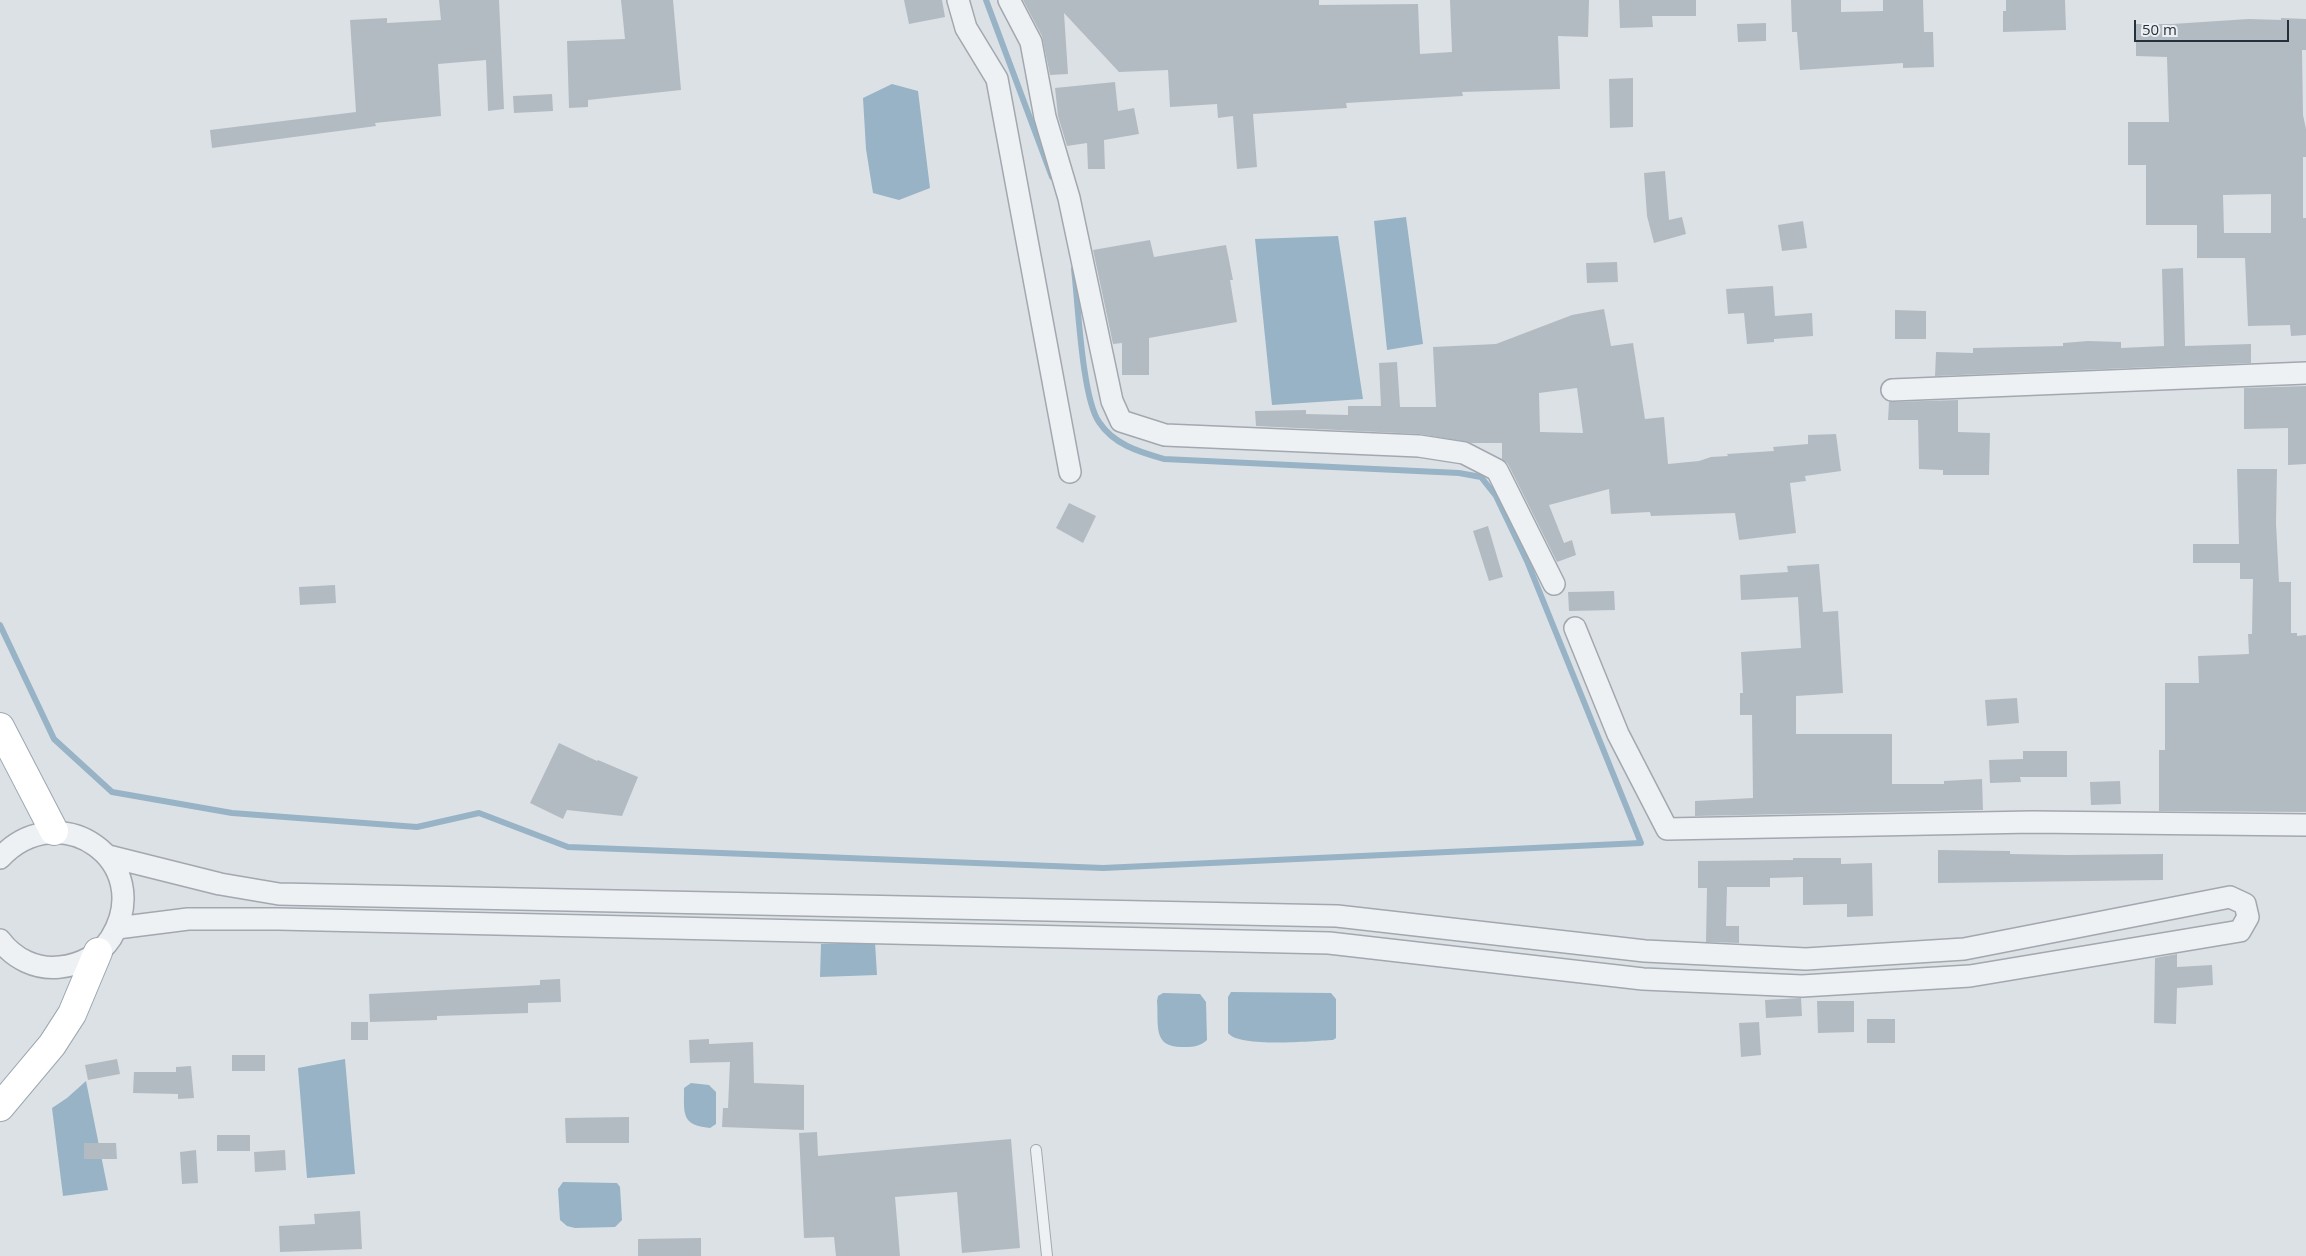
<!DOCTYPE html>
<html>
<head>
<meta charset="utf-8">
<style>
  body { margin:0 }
  #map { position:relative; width:2306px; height:1256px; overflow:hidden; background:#dce1e6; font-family:"Open Sans",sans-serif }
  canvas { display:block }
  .scale { position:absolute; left:2134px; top:20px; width:155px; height:22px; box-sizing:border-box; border:2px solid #26303b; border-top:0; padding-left:6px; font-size:15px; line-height:18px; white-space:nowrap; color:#26303b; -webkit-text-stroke:4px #ebeff4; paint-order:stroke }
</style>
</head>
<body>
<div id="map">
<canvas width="2306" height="1256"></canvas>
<div class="scale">50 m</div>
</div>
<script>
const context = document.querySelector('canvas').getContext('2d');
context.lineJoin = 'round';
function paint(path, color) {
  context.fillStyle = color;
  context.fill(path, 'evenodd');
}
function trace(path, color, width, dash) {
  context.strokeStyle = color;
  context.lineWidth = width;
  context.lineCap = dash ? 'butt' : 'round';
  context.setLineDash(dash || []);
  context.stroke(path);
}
paint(new Path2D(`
  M892,84L918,91L930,188L899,200L873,193L866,149L863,98Z
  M1406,217L1423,344L1387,350L1374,221Z
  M1338,236L1363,399L1272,405L1255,239Z
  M875,942L877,975L820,977L821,944Z
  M1231,992L1331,993L1336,999V1038L1333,1040C1312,1041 1239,1048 1228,1033V997Z
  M1163,993L1200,994L1206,1002L1207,1040C1200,1047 1191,1047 1182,1047C1152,1047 1159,1025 1157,1001L1158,996Z
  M345,1059L355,1174L307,1178L298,1068Z
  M86,1081L108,1190L63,1196L52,1108L67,1098Z
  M691,1083L709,1085L716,1092V1124L710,1128C681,1125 684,1114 684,1088Z
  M563,1182L617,1183L620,1187L622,1220L615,1227L575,1228L567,1226L560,1220L558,1189Z`), '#97b3c5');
trace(new Path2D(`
  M986,0L1052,177
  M0,625L54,739L112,792L232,813L417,827L479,813L568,847L1103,868L1641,843L1527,561L1496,496L1481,477L1459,473L1164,459C1140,452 1114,445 1099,422C1082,398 1078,302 1074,269`), '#97b3c5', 6);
paint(new Path2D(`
  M439,0H499L504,109L488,111L486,60L438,64L441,116L375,123L376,126L212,148L210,130L356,112L350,20L387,18V23L441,20Z
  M621,0H673L681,90L588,100V107L569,108L567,41L625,39Z
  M904,0H942L945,17L909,24Z
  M1023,0H1319V5L1418,4L1420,54L1452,52L1450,0H1589L1588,37L1558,36L1560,89L1462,92L1463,96L1346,103L1347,108L1253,114L1257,167L1237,169L1233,116L1218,118L1217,104L1170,107L1168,70L1119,72L1064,13L1068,74L1050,75L1042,36Z
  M1619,0H1696V16H1652L1653,27L1620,28Z
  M1791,0H1841V12L1883,11V0H1923L1924,32H1933L1934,67L1903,68V63L1800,70L1797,32H1792Z
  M2006,0H2065L2066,30L2003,32V11H2006Z
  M2281,18L2306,19V50H2302L2303,115L2306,129V157H2303V218H2306V335L2291,336L2290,325L2248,326L2245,258H2197V225H2146V165H2128V122H2169L2167,57L2136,56V24H2172L2249,19L2281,20ZM2271,194V233H2224L2223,195Z
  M1766,23V41L1738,42L1737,24Z
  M1633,78V127L1610,128L1609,79Z
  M1115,82L1118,111L1134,108L1139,134L1104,140L1105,169H1088L1087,143L1067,146L1058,116L1055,88Z
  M552,94L553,111L514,113L513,96Z
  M1665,171L1669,220L1682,217L1686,234L1654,243L1647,216L1644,173Z
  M1803,221L1807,248L1782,251L1778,225Z
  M1150,240L1154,257L1226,245L1233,280H1230L1237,322L1149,338V375H1122V343L1113,344L1093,250Z
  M1617,262L1618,282L1587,283L1586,263Z
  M2183,268L2185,346L2251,344V363L1935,376L1936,352L1973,353V348L2063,346V343L2088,341L2121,342V348L2164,346L2162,269Z
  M1773,286L1775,316L1812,313L1813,336L1774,339V342L1747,344L1744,313L1728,314L1726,289Z
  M1604,309L1611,346L1633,343L1645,419L1664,417L1668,464L1699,461L1711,457L1728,456L1727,454L1774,451L1773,447L1808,444V435L1836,434L1841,471L1805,476L1806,481L1790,483L1796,533L1739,540L1735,513L1651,516L1650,512L1611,514L1609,489L1549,505L1564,543L1572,540L1576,555L1557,562L1508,464L1502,459V443H1472L1420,434L1256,426L1255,411L1306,410V414L1348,415V406H1381L1379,363L1397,362L1400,407H1436L1433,347L1496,344L1572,315ZM1577,388L1583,433L1540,432L1539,393Z
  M1895,310L1926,311V339H1895Z
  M2306,386V464L2288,465V428L2244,429V388Z
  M1958,400V432L1990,433L1989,475H1943V470L1919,469L1918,420H1888L1889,402Z
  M2237,469H2277L2276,523L2279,582H2291V633H2297V636L2306,635V812L2159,811V750H2165V683H2199L2198,656L2249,654L2248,634H2252L2253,579H2240V563H2193V544H2239Z
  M1069,503L1096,516L1083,543L1056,528Z
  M1488,526L1503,577L1489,581L1473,531Z
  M1819,564L1823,612L1838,611L1843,693L1796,696V734H1892V784H1944V781L1982,779L1983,810L1695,816V801L1753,798L1752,715H1740V693H1743L1741,652L1801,648L1798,597L1741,600L1740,575L1788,572L1787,566Z
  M335,585L336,603L300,605L299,587Z
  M1614,591L1615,610L1569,611L1568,592Z
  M2017,698L2019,723L1987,726L1985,700Z
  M559,743L597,761L598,760L638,777L622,816L567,810L563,819L530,803Z
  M2023,751H2067V777H2020L2021,782L1990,783L1989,760L2023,759Z
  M2120,781L2121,804L2091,805L2090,782Z
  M1938,850L2010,851V854L2067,855L2163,854V880L1938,883Z
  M1793,858H1841V864L1872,863L1873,916L1847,917V904L1803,905V877L1770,878V887H1727L1726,926H1739V943L1706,942L1707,888H1698V861L1793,860Z
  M2177,954V967L2212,965L2213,985L2177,988L2176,1024L2154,1023L2155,958Z
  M560,979L561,1002L528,1003V1013L437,1016V1020L370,1022L369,994L540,985V980Z
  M1801,998L1802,1016L1766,1018L1765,1000Z
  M1817,1001H1854V1032L1818,1033Z
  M1867,1019H1895V1043H1867Z
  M351,1022H368V1040H351Z
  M1759,1022L1761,1055L1741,1057L1739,1023Z
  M709,1039V1044L753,1042L754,1083L804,1085V1130L722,1127L723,1108H728L730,1062L690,1063L689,1040Z
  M232,1055H265V1071H232Z
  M117,1059L120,1074L88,1080L85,1065Z
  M191,1066L194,1098L178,1099V1094L133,1093L134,1072H176V1067Z
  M629,1117V1143H566L565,1118Z
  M817,1132L818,1156L1011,1139L1020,1248L962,1253L957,1192L895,1197L900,1256H836L834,1237L804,1238L799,1133Z
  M217,1135H250V1151H217Z
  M84,1143H116L117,1159H84Z
  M196,1150L198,1183L182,1184L180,1152Z
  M285,1150L286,1170L255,1172L254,1152Z
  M360,1211L362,1249L280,1252L279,1226L315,1224L314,1214Z
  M701,1238V1256H638V1239Z`), '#b3bbc2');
const service = new Path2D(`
  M1036,1150L1047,1256`);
const minor = new Path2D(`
  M958,0L966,28L997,79L1070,472
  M1009,0L1031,42L1045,117L1069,198L1112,401L1121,421L1165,435L1419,446L1464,453L1497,470L1554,584
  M1892,390L2306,373
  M1575,628L1618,734L1667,829L2032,822L2306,825
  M108,856L220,884L279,894L1337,916L1645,951L1806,959L1964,949L2230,897L2245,904L2248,917L2240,931L1970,976L1802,986L1643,979L1329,943L278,919H188L117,928
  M0,858C60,794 157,862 111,938C100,955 80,965 60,967C37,970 14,959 0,940`);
const primary = new Path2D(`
  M0,727L54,831
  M0,1107L52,1045L72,1014L98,952`);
trace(service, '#a2a8af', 12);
trace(minor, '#a2a8af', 24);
trace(primary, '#9ca7b1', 30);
trace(service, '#eef1f4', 10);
trace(minor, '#eef1f4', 21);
trace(primary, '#fff', 28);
</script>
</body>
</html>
